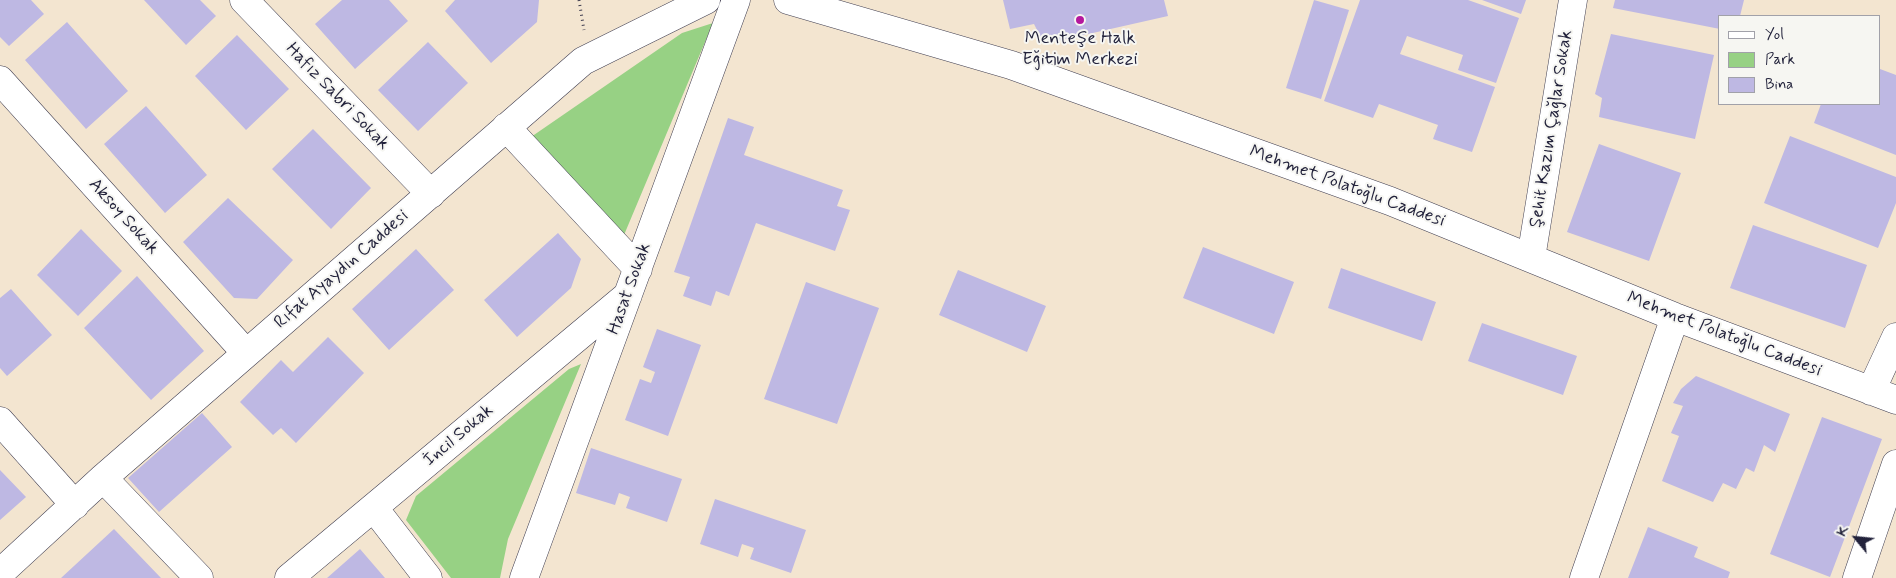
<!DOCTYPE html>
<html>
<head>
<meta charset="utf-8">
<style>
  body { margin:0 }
  #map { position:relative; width:1896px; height:578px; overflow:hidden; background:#f3e5d0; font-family:Mynerve,sans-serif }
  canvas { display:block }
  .legend { position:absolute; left:1718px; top:15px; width:162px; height:90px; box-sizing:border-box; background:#f6f6f2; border:1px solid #a1a1a9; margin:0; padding:6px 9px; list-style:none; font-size:15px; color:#22223b }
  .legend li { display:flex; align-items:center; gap:10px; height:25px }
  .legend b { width:25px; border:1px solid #a1a1a9 }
  .north { position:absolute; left:1831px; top:513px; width:50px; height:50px; -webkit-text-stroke:4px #f6f6f2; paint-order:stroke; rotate:298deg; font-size:14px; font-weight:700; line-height:20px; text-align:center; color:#22223b }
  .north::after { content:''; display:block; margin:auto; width:18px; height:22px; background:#22223b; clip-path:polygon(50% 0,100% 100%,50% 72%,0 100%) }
</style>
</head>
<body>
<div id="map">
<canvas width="1896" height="578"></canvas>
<ul class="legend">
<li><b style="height:6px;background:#fff"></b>Yol</li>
<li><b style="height:14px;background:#97d184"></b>Park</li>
<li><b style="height:14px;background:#beb8e3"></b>Bina</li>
</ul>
<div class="north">K</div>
</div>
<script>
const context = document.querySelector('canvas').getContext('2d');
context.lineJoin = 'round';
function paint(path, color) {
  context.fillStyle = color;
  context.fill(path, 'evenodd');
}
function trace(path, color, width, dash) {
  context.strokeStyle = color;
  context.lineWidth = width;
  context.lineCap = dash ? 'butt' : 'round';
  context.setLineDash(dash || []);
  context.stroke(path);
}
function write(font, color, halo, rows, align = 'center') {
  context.font = font + ' Mynerve,sans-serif';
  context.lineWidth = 4;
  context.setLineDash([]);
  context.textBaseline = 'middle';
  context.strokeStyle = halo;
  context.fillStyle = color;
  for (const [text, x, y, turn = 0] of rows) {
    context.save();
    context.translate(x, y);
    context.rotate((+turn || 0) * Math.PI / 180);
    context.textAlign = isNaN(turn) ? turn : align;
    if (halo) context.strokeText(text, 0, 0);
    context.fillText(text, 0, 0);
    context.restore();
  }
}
paint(new Path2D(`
  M713,23L624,235L531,137L682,33Z
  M581,364L508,539L500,578H451L406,520L416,496L569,369Z`), '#97d184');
paint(new Path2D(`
  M0,0H31L44,14L9,46L0,37Z
  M144,0H200L216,16L186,45Z
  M342,0H389L408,21L355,69L315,24Z
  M455,0H539L537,22L491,63L445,11Z
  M1003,0H1164L1168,16L1044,44L1034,24L1010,29Z
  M1314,0L1349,10L1321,99L1286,88Z
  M1360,0H1468L1519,18L1496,83L1458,70L1463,55L1407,36L1400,54L1495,87L1472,152L1433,139L1438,125L1379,104L1373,118L1324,101Z
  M1482,0H1526L1521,14Z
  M1615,0H1744L1740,16H1720V29L1613,8Z
  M67,22L128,91L86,129L25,60Z
  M1611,34L1714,55L1695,139L1599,117L1602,98L1595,94Z
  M237,35L289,89L246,130L195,76Z
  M428,42L468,83L418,131L378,90Z
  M1880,69L1896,75V155L1814,123L1821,104H1880Z
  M146,106L207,175L165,213L104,144Z
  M728,118L754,127L744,155L843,190L837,206L850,210L835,251L756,223L729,296L716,291L711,306L683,296L690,277L674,272Z
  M313,129L371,188L331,229L272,169Z
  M1790,136L1896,177V203L1878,248L1764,203Z
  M1599,144L1681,173L1649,261L1567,232Z
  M228,198L293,260L257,299L234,298L183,242Z
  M1753,225L1867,265L1845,328L1730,288Z
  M81,229L122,271L78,316L37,275Z
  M558,233L581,259L571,288L517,337L484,300Z
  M1203,247L1294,282L1274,334L1183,298Z
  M416,249L454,290L389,350L352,309Z
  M1341,268L1436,302L1422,341L1328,308Z
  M958,270L1046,306L1027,352L939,315Z
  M137,276L204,351L151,400L84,328Z
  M806,282L879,308L837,424L764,399Z
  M11,289L52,335L7,376L0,368V298Z
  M1482,323L1577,356L1563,395L1468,361Z
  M657,329L701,345L668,436L625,420L640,379L651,383L655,372L643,367Z
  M328,337L364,373L296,443L281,428L273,435L240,402L281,360L293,372Z
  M1696,376L1790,414L1775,452L1764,445L1754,472L1746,468L1736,489L1723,483L1713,502L1662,481L1679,436L1671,433L1683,406L1673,403L1681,389Z
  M202,413L232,447L159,512L128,478Z
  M1822,417L1882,439L1830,577L1770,554Z
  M591,448L682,479L667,522L626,508L630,497L619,493L615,505L576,493Z
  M0,470L26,497L0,520Z
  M715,499L806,530L791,573L750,559L754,548L742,544L738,557L700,544Z
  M1648,527L1698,547L1694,557L1730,572L1728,578H1628Z
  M114,529L161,578H61Z
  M360,549L385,578H327Z`), '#beb8e3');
const minor = new Path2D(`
  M244,0L431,194
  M788,0L1011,65L1390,201L1675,317L1896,400
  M0,80L246,353
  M506,127L638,269
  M1531,258L1573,0
  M1871,391L1896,337
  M0,421L75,505
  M103,478L199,578
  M374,508L428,578
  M0,573L103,478L583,61L706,0
  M289,578L628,295
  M524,578L736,0
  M1584,578L1675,317
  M1857,578L1896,464`);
trace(minor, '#413f51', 29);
trace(new Path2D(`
  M579,0L584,30`), '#413f51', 3, [1, 4]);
trace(minor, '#fff', 28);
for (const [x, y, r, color] of [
  [1080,20,5,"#b5179e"]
]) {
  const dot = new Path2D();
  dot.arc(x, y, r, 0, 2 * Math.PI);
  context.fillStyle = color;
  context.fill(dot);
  trace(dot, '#f6f6f2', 2);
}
write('18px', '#22223b', '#f6f6f2', [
  ["Menteşe Halk",1080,39],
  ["Eğitim Merkezi",1080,60]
]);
write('18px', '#22223b', '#f6f6f2', [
  ["Hafız Sabri Sokak",337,97,46],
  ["Şehit Kazım Çağlar Sokak",1552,129,-81],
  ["Mehmet Polatoğlu Caddesi",1347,187,20],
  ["Aksoy Sokak",123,217,48],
  ["Rıfat Ayaydın Caddesi",342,270,-41],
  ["Hasat Sokak",630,289,-70],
  ["Mehmet Polatoğlu Caddesi",1724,335,21],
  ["İncil Sokak",459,436,-40]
]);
</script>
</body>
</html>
